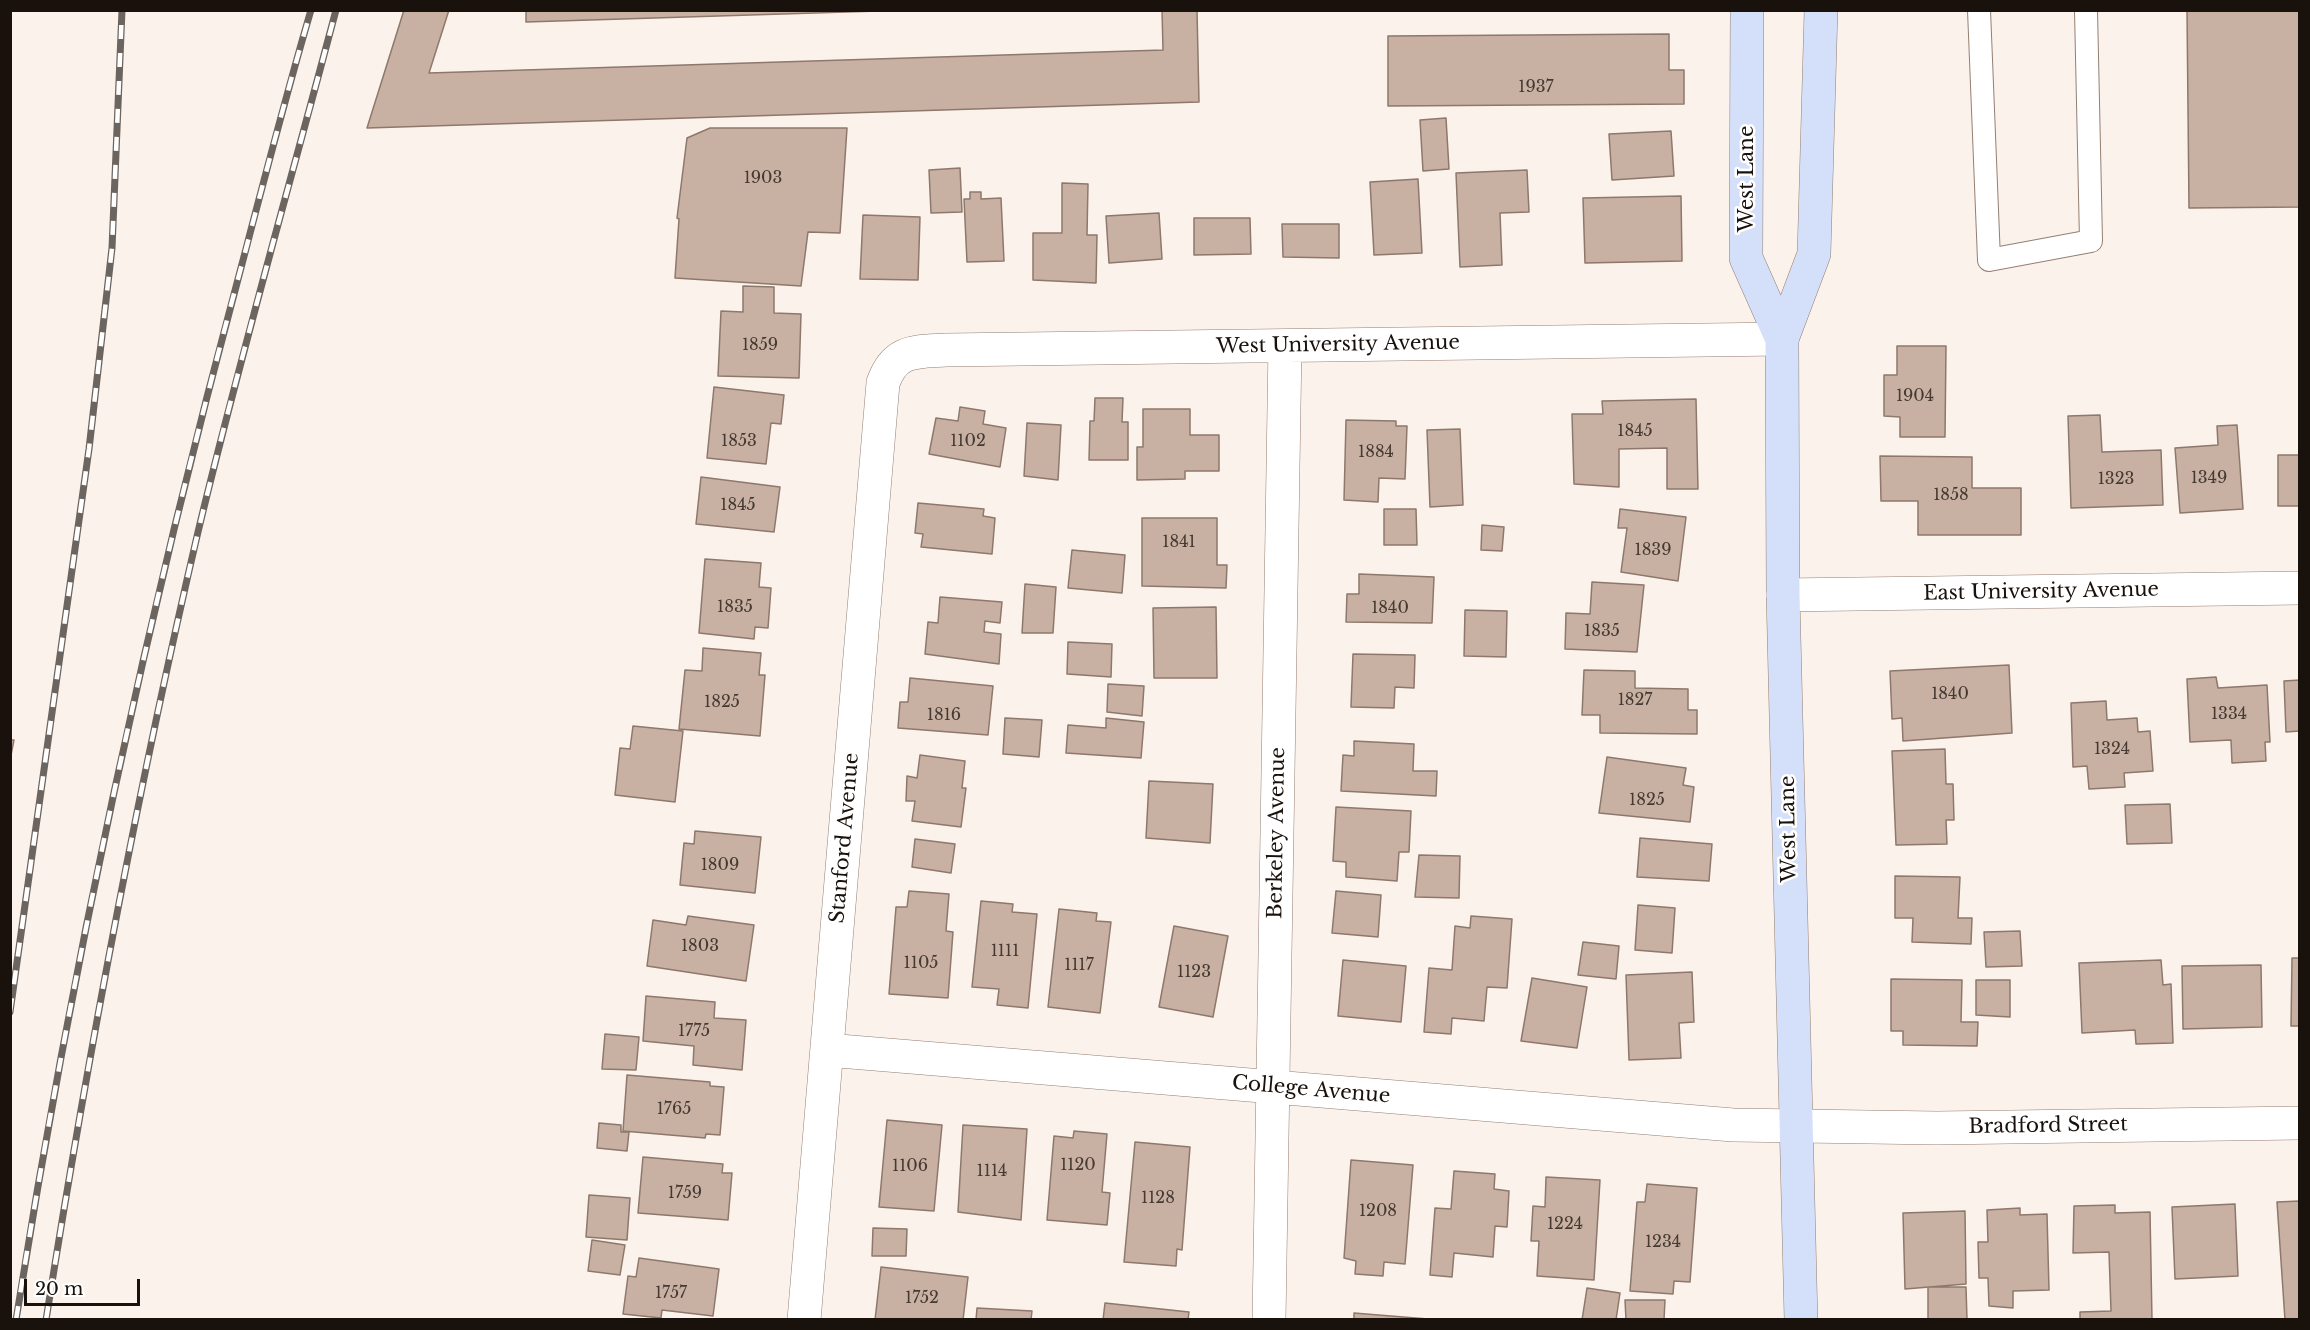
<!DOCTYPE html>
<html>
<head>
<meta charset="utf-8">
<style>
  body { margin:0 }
  #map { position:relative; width:2310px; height:1330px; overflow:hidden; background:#fcf2ec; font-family:"Libre Baskerville",serif }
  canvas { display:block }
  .frame { position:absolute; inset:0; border:12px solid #19110c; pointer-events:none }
  .scale { position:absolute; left:24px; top:1279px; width:116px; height:27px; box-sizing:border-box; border:3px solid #19110c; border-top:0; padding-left:8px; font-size:18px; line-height:21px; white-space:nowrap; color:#19110c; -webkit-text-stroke:4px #fff; paint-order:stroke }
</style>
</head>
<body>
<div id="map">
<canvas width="2310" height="1330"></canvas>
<div class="frame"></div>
<div class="scale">20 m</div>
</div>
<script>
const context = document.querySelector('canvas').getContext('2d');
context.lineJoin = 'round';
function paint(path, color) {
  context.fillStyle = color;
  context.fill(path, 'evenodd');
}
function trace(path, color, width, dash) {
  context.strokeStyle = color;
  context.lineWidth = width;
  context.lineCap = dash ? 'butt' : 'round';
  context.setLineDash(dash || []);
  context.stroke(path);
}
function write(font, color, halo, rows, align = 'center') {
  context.font = font + ' "Libre Baskerville",serif';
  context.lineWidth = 5;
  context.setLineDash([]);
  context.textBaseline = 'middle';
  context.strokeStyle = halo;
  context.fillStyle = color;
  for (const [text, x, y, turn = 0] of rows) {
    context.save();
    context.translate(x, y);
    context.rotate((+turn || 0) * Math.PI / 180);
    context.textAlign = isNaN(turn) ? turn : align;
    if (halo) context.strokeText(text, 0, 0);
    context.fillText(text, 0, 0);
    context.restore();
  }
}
const building = new Path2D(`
  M404,10H449L429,73L1163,50L1162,10H1197L1199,102L367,128Z
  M526,10H911L526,22Z
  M2187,10H2300V207L2189,208Z
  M1669,34V70H1684V104L1388,106V36Z
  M1446,118L1449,169L1423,171L1420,120Z
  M710,128H847L840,233L808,232L801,286L675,278L679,219L677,218L687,138Z
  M1671,131L1674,176L1612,180L1609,134Z
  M960,168L962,212L931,213L929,170Z
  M1527,170L1529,212L1500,213L1502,265L1460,267L1456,173Z
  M1418,179L1422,253L1374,255L1370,182Z
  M1062,183L1088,184L1087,235H1097L1096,283L1033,280V233H1062Z
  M970,192H981V199L1001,198L1004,261L967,262L964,199H970Z
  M1681,196L1682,261L1585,263L1583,198Z
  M1159,213L1162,259L1109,263L1106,216Z
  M863,215L920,217L918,280L860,279Z
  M1194,218H1250L1251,254L1194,255Z
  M1282,224H1339V258L1283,257Z
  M743,286L774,287V313L801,314L799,378L718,376L721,311L743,312Z
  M1897,346H1946L1945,437H1900V417L1884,416V375H1897Z
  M714,387L784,395L781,424L771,423L766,464L707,458Z
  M1095,398H1123L1122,422H1128V460H1089L1090,421H1094Z
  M1696,399L1698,489H1667V448L1619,449V487L1574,484L1572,414H1603L1602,401Z
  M960,407L985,411L983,424L1006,428L1000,467L929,454L936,418L958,421Z
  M1143,409H1190V435H1219V471H1185V479L1137,480V447H1143Z
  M2100,415L2102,452L2161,450L2163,505L2071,508L2068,416Z
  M1346,420L1396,421V426H1407L1405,479L1379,478L1378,502L1344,500Z
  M1027,423L1061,425L1058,480L1024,476Z
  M2237,425L2243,509L2180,513L2175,448L2218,445L2217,426Z
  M1460,429L1463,505L1430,507L1427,430Z
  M2278,455H2300V506H2278Z
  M1880,456L1972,457V488H2021V535H1918V501H1881Z
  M701,477L780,487L774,532L696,524Z
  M918,503L984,509L983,516L995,518L992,554L921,547L923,534L915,533Z
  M1384,509H1416L1417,545H1384Z
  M1620,509L1686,517L1678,581L1621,572L1627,528H1618Z
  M1142,518H1217V565H1227L1226,588L1142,586Z
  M1482,525L1504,527L1502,551L1481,550Z
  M1072,550L1125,555L1122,593L1068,588Z
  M705,559L761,563L759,587L771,588L768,628L755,627L754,639L699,633Z
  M1359,574L1434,577L1432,623L1346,622L1347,594H1359Z
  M1592,582L1644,585L1637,652L1565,649L1566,613L1590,614Z
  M1025,584L1056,587L1053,633H1022Z
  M940,597L1002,602L1000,623L985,621L984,632L1001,634L999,664L925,654L928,622L938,623Z
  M1216,607L1217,678H1154L1153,608Z
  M1465,610L1507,611L1506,657L1464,656Z
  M1068,642L1112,644L1111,677L1067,674Z
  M703,648L761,653L759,675H765L760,736L679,729L685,670L702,671Z
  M1353,654L1415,655L1414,688L1395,687L1394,708L1351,707Z
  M2009,665L2012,733L1903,741L1902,718L1892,719L1890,671Z
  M1584,670L1635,671V688L1688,689V710H1697V734L1600,733V715H1582Z
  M2216,677L2218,688L2267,685L2270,742H2265L2266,761L2232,763L2231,740L2190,742L2187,679Z
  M910,678L993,686L988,735L898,728L900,702H908Z
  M2300,680V731L2286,732L2284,681Z
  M1108,684L1144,686L1142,716L1107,712Z
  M2106,701L2107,720L2137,718L2138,732L2150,731L2153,771L2124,773L2125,787L2089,789L2087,766L2073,767L2071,703Z
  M1005,718L1042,720L1039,757L1003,754Z
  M1106,718L1144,722L1141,758L1066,753L1068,725L1106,728Z
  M633,726L683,731L675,802L615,795L620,748L630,749Z
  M10,740H14L10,760Z
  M1354,741L1414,744L1413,771H1437L1436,796L1341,791L1343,755L1354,756Z
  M1945,749L1946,784H1953L1954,820H1946L1947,844L1896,845L1892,751Z
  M920,755L965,761L962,788H966L961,827L912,821L915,801H906L907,776L917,778Z
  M1607,757L1686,768L1683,785L1694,787L1690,822L1599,813Z
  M1149,781L1213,784L1210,843L1146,838Z
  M2170,804L2172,843L2127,844L2125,805Z
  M1336,807L1411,811L1409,852H1399L1397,881L1346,877V862L1333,861Z
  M695,831L761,837L755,893L680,885L684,843L694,844Z
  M1640,838L1712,844L1709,881L1637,877Z
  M915,839L955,844L951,873L912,867Z
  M1419,855L1460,856L1459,898L1415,897Z
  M1895,876L1960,877L1958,918H1972L1971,944L1912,942L1913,918H1895Z
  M909,891L949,894L946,931L953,932L948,998L889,994L896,907H907Z
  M1336,891L1381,895L1378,937L1332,933Z
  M981,901L1013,904L1012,912L1037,914L1028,1008L997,1005L999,989L972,987Z
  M1638,905L1675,908L1672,953L1635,950Z
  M1059,909L1097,913L1096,921L1111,922L1100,1013L1048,1007Z
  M688,916L754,925L746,981L647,966L653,920L686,925Z
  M1471,916L1512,919L1507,988L1487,987L1484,1021L1452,1018L1451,1034L1424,1032L1429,968L1452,970L1455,926L1470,928Z
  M1174,926L1228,936L1213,1017L1159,1007Z
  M2020,931L2022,966L1986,967L1984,932Z
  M1583,942L1619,946L1616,979L1578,975Z
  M2292,958H2300V1026H2291Z
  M1343,960L1406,966L1401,1022L1338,1016Z
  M2161,960L2163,985L2171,984L2173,1043L2136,1044L2135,1030L2082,1033L2079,963Z
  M2261,965L2262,1027L2183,1029L2182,966Z
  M1692,972L1694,1022L1679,1023L1681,1058L1629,1060L1626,975Z
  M1532,978L1587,987L1577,1048L1521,1041Z
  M1891,979L1962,980L1961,1022H1978L1977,1046L1903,1045V1031H1891Z
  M1976,980H2010V1017L1976,1015Z
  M646,996L715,1002L714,1018L746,1020L742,1070L693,1065L694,1046L643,1041Z
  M605,1034L639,1037L636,1070L602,1069Z
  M627,1075L710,1082V1086L724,1087L720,1135L706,1134L705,1138L623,1131Z
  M887,1120L942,1125L934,1211L879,1207Z
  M599,1123L621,1125V1132H629L627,1151L597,1148Z
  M963,1125L1027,1129L1021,1220L958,1212Z
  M1074,1131L1107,1134L1102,1192L1110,1193L1107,1225L1047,1220L1054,1136L1073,1138Z
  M1135,1142L1190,1147L1182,1250L1177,1249L1176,1266L1124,1262Z
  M643,1157L723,1164L722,1173H732L728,1220L638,1213Z
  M1351,1160L1413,1165L1405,1264L1384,1262L1383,1276L1355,1274L1356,1261L1344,1258Z
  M1454,1171L1495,1174L1494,1189L1509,1191L1507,1227L1495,1226L1493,1257L1454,1253L1452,1277L1430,1275L1435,1208L1451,1209Z
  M1546,1177L1600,1180L1594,1280L1537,1276L1539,1241H1531L1533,1206L1545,1207Z
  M1647,1184L1697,1188L1690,1282L1674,1281L1673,1294L1630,1291L1637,1202H1645Z
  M589,1195L630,1198L627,1240L586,1237Z
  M2300,1201V1320H2285L2277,1202Z
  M2235,1204L2238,1276L2175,1279L2172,1207Z
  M2115,1205V1213L2150,1212L2152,1320H2080V1312L2111,1311L2109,1252L2073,1253L2074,1206Z
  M2020,1208V1215L2047,1214L2049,1290L2013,1291V1308L1989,1306L1988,1278H1979L1978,1242H1988L1987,1210Z
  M1965,1211L1966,1284L1905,1289L1903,1213Z
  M873,1228L907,1229L906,1256H872Z
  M592,1240L625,1245L620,1275L588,1271Z
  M639,1258L719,1269L713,1316L662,1310L661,1318L623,1314L628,1276L636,1277Z
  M881,1267L968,1277L963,1320H875Z
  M1928,1287H1966L1967,1320H1928Z
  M1587,1288L1620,1293L1616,1320H1582Z
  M1625,1300H1665L1664,1320H1626Z
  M1105,1303L1189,1312L1188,1320H1103Z
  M977,1308L1032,1311L1031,1320H976Z
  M1354,1313L1428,1319L1354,1320Z`);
paint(building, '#c8b1a3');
trace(building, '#8d786b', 1.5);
const service = new Path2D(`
  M1979,10L1989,260L2091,241L2086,10`);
const minor = new Path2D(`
  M1783,595L2300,588
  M827,1050L1733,1125L1937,1128L2300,1123
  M804,1320L883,383C895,349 915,352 946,350L1782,339
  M1269,1320L1285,346`);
const secondary = new Path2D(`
  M1747,10L1746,258L1782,339
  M1801,1320L1783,595L1782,339L1814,254L1821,10`);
trace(service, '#947f71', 24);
trace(minor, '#947f71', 34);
trace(secondary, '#947f71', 34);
trace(service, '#fff', 22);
trace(minor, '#fff', 33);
trace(secondary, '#d4dff9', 33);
const rail = new Path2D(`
  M10,1012L89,449L112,248L122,10
  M16,1320C72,964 148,612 242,264C264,180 286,95 311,10
  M46,1320C88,1055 137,793 198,532C240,357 290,184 336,10`);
trace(rail, '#6c645e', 7);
trace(rail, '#fff', 4.5, [14]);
write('16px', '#453932', null, [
  ["1937",1536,87],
  ["1903",763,178],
  ["1859",760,345],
  ["1904",1915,396],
  ["1845",1635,431],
  ["1853",739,441],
  ["1102",968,441],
  ["1884",1376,452],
  ["1349",2209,478],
  ["1323",2116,479],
  ["1858",1951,495],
  ["1845",738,505],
  ["1841",1179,542],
  ["1839",1653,550],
  ["1835",735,607],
  ["1840",1390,608],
  ["1835",1602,631],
  ["1840",1950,694],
  ["1827",1635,700],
  ["1825",722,702],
  ["1334",2229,714],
  ["1816",944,715],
  ["1324",2112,749],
  ["1825",1647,800],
  ["1809",720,865],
  ["1803",700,946],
  ["1111",1005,951],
  ["1105",921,963],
  ["1117",1079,965],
  ["1123",1194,972],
  ["1775",694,1031],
  ["1765",674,1109],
  ["1120",1078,1165],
  ["1106",910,1166],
  ["1114",992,1171],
  ["1759",685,1193],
  ["1128",1158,1198],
  ["1208",1378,1211],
  ["1224",1565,1224],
  ["1234",1663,1242],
  ["1757",671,1293],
  ["1752",922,1298]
]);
write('20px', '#19110c', '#fff', [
  ["West Lane",1747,179,-90],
  ["West University Avenue",1338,345,-1],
  ["East University Avenue",2041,592,-1],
  ["West Lane",1789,829,-91],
  ["Berkeley Avenue",1277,833,-89],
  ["Stanford Avenue",845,838,-85],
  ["College Avenue",1311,1090,5],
  ["Bradford Street",2048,1126,-1]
]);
</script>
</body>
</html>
